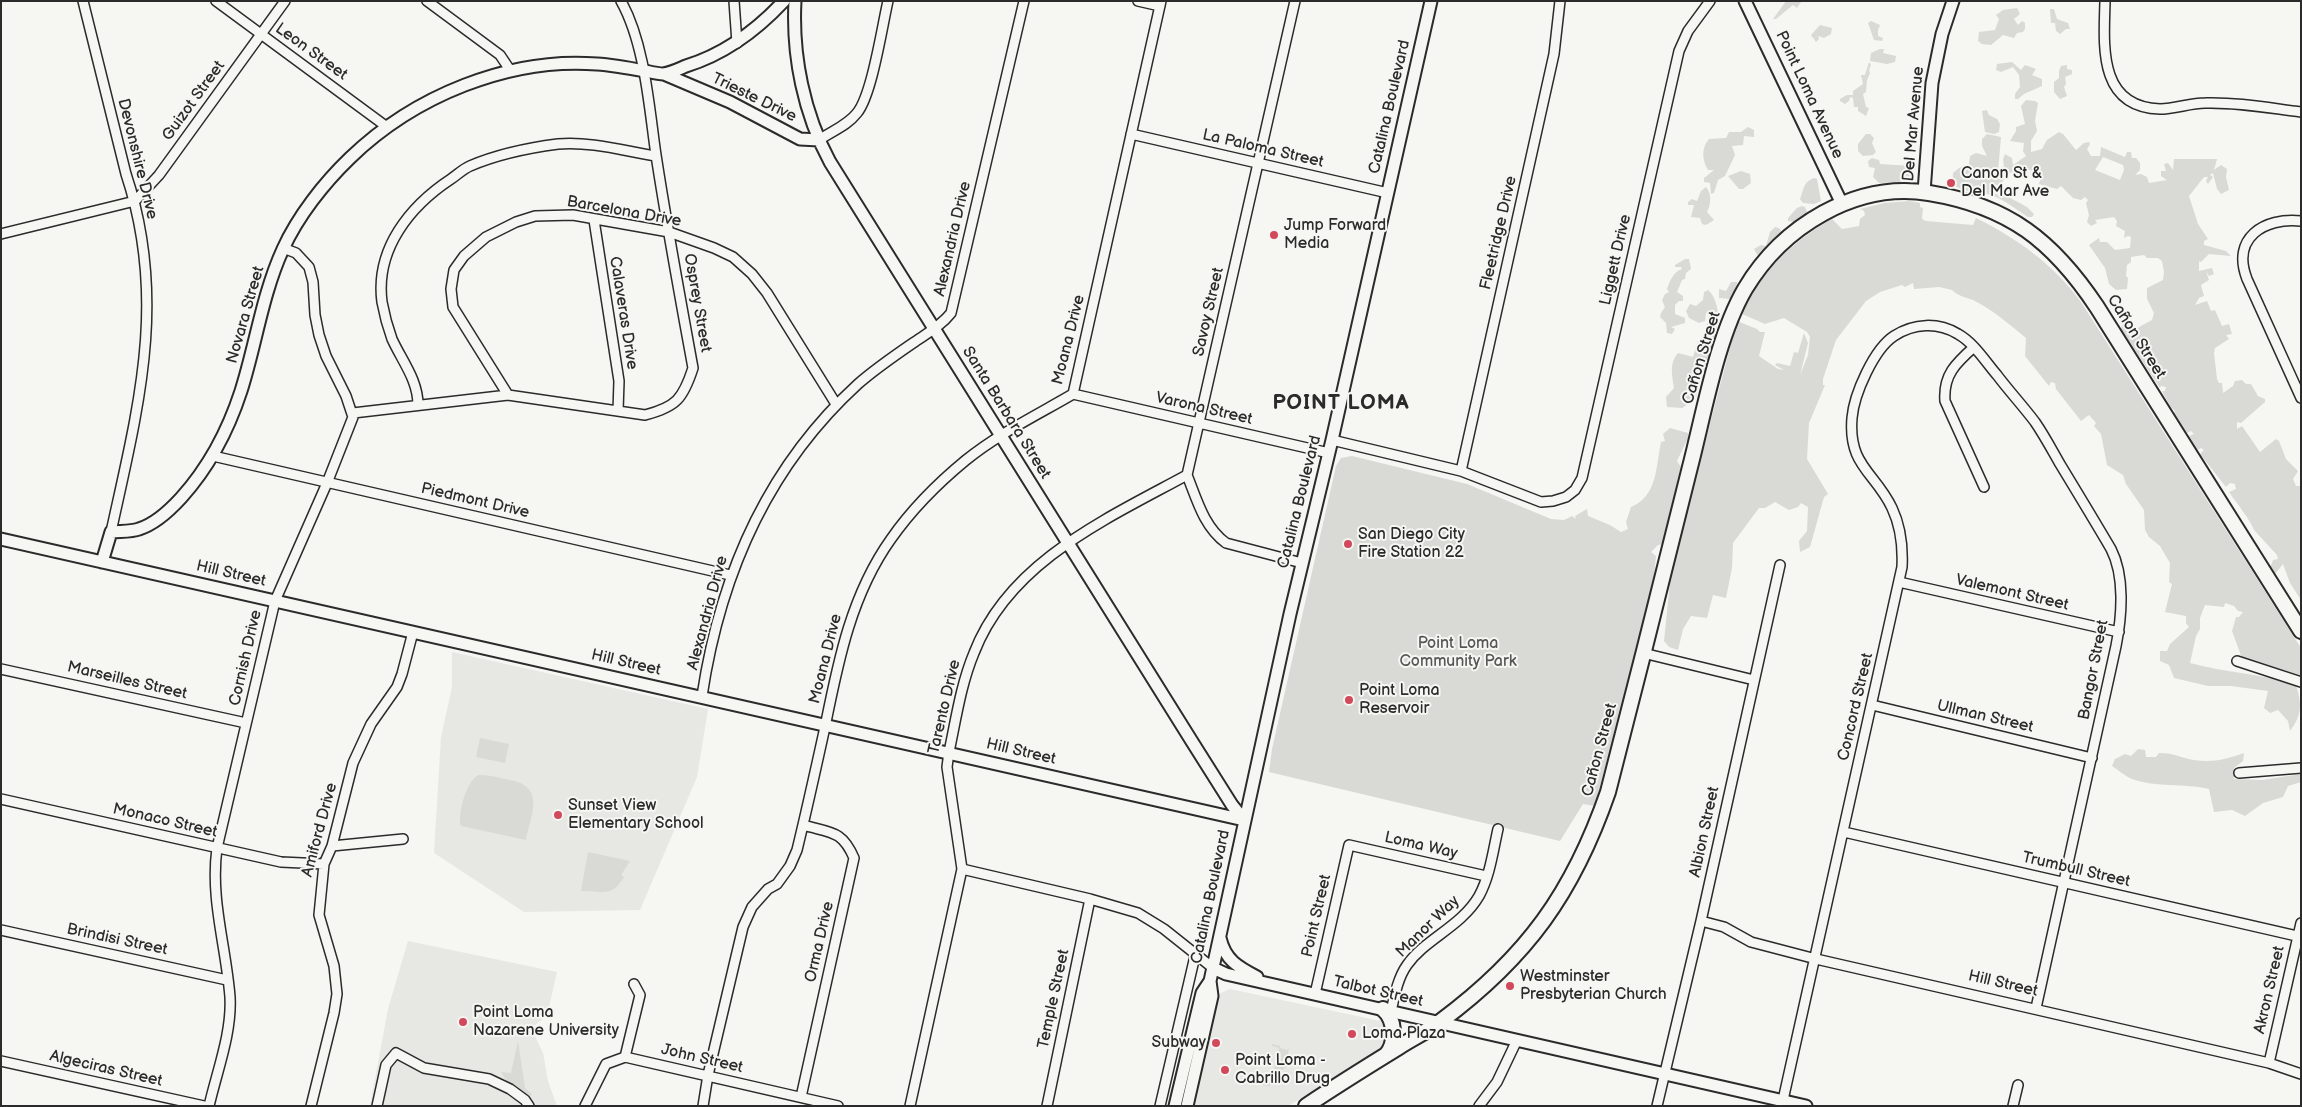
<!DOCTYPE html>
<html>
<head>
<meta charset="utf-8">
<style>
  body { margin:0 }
  #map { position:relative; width:2302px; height:1107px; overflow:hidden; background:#f6f6f2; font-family:"Balsamiq Sans",sans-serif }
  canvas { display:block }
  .frame { position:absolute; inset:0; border:2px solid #2b2b2b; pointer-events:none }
</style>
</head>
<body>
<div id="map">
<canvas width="2302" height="1107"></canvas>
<div class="frame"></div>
</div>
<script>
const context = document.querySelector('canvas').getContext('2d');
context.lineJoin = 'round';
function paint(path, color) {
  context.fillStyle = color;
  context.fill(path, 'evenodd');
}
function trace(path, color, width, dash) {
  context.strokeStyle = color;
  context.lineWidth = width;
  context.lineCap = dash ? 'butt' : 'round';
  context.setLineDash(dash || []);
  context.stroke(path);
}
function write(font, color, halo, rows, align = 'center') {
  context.font = font + ' "Balsamiq Sans",sans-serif';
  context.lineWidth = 4;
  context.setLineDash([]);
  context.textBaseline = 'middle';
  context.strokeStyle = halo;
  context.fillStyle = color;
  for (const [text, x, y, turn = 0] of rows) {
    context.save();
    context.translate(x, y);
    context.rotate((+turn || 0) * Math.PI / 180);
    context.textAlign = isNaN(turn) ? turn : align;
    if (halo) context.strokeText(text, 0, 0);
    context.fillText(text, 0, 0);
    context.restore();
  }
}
paint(new Path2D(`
  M452,652L708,709L697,777L640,910L524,912L434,853L441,737L452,687Z
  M408,941L557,972L547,1016L531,1028L543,1053L548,1081L557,1106H370L388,1009Z
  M1230,989L1385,1022L1388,1032L1385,1046L1375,1054L1288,1106H1194L1218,997L1221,993Z`), '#e7e7e3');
paint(new Path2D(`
  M1786,1L1801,2L1797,8L1793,5L1776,19H1773Z
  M2017,8L2020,14L2014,19L2018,25L2022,21L2025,23V29L2023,32L2017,33L2014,38L2003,35L1991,45L1982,44L1978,41L1979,32L1995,30L1999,19L1996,15L2003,10Z
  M2050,9H2054L2057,19L2068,23L2070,29H2066L2060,34L2056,31L2055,23H2051Z
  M1871,21L1880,25L1878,30V36L1883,38L1882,41L1874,40L1868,23Z
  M1820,25L1832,28L1831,34L1824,38L1818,36L1819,39L1816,42L1811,35Z
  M1880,49H1884L1883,53L1896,56L1895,62L1887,64L1870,61L1871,53Z
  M1869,62L1871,65L1869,70L1870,73L1867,80L1866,92L1863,94L1866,107L1869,108L1866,116L1858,111V107H1854L1853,98L1850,97L1849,101L1845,104L1840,101V99L1847,95H1853V91L1863,84L1861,75H1865Z
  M2012,62L2021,70L2025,65L2036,69L2032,75L2042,79V86L2024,94L2018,99H2015V94L2020,87L2019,75L2013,67L2001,72L1996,70L1997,64Z
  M2067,65V69L2072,70V74L2065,77L2066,84L2064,87L2067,96L2060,99L2054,92V82L2059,78V71L2061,66Z
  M2026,100L2035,101L2038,103L2035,121L2037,131L2031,141V152L2042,149L2047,140L2059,132L2063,134L2076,150L2084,143L2089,142L2090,144L2087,149L2091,156H2100L2101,147L2125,157L2127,152H2131L2132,158H2136L2140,163V170L2135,175L2141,174L2147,177L2149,183L2167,180L2161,176V171H2166L2164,164L2168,163L2173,170L2174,159H2217L2214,170L2221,165L2227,169L2226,177L2229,190L2221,194L2217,189L2213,173L2210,175L2213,177L2208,184L2206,181L2208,177H2204L2189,196L2198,224L2208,239L2204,241V245L2226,251L2231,256L2209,254L2201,262L2199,261V271L2212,268L2214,274L2209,276L2206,271L2209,280L2201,285L2204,296L2199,298L2195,305L2207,301L2211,311L2215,310L2222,326L2229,324L2232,334L2226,335L2229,339L2215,348L2214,353L2217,379L2219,383H2222L2223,393L2233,386L2235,381L2242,380L2246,384H2251L2258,396L2265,399V402L2241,423L2237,422V429L2242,426L2260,452L2276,439L2279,441L2286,459L2298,471L2293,479L2296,486H2301V600L2290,583L2283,564L2275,574L2270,568L2273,560L2278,559L2277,555L2254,530C2252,522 2235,501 2229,492L2236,489L2235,484L2230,483L2226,487L2200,454L2204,450L2201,448L2197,450L2189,436L2194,434L2191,431L2187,433L2174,413L2175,411L2170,406L2162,391H2165L2166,387L2161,386L2160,388L2121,329L2123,323L2126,321L2136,333L2139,327L2152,320L2154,313L2147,299V288L2163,280L2164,272L2162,261L2158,258H2147L2144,255L2131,257V262L2127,265L2126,276L2128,278L2127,289L2116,290L2109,284L2105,268L2089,245L2099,238L2100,242H2107L2115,250L2130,248L2131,237L2128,236L2124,238L2125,231L2116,226L2117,221L2114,217L2095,220L2097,223L2091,226L2087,222L2089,215L2086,203L2088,200L2085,197L2081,200L2073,198L2061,186L2057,189L2039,184L2042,174L2021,167L2008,174L2000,185H1996L1992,190L1999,196L2001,193L2027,207L2034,214L2032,217H2028C2014,208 2000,196 1983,193C1975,191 1965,192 1957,187C1952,183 1953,178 1953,173L1959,168L1967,165L1978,175L1979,169L1972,168L1969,164L1970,156L1976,153L1987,156L1982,146V139L1987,134L2001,137L1998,172L2002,173L2008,169L2004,167L2003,159L2005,154L2012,158L2013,165L2026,156L2023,151L2024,143L2010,141L2016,131V127L2025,124L2021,106ZM2103,157L2123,165L2124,170L2120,180L2095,170Z
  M1987,110L1989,115L1997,119L2000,124L1999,132L1994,134L1985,132L1982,111Z
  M1748,127L1754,130V137L1744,136L1743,145L1732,146L1735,155L1725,176L1718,180L1714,193L1711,194L1710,183L1704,182V178L1714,170H1708C1702,160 1701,148 1709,139L1726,138L1729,132H1741Z
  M1866,134H1870L1874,138L1872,143L1876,152L1873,155L1863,156L1858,151V144Z
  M1872,158L1879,160L1880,164L1912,166L1914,169L1911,176L1900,182L1879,183L1873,177L1875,168L1869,167L1868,161Z
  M1741,171L1750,174L1751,183L1743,189H1739L1728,176Z
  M1814,178L1817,179L1821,201L1814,204L1803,203L1800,199C1804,189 1803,182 1814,178Z
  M1706,187C1712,194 1711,204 1707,212L1714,220L1706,225L1702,224L1700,218L1691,217L1694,205H1688V202L1692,199L1697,201L1701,191Z
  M1909,201L1920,203V207L1923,208L1922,219L1926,221L1973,225L1976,218C2018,239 2053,264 2081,302L2301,648V678L2243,661L2232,631L2236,617H2239L2243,612L2238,611L2234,606L2225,603L2224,607L2205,605L2200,618V629L2196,636L2190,663C2226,673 2260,673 2296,685C2302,705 2302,715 2290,731L2288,721L2278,710L2270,713L2264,708L2268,691L2231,686H2208L2174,678L2169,665L2160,661V651H2167L2170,644L2189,627L2186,623V616L2165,612L2172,584L2169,582L2170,563L2160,546L2149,537L2145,530L2144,510L2126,484L2123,475L2107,465L2101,434L2094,426L2096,423L2089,415L2081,421L2056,389L2055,383L2051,382L2049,386L2025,356L2026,338C2010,325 1992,309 1973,300C1967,298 1956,295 1952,290L1939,287L1914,289L1913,283L1905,287L1902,285L1880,292L1866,301L1836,340L1823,379V385H1825L1809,423L1807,459L1828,494L1824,497L1810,547L1800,552L1799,541L1807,531L1808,507L1801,503L1798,507L1789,510L1775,502L1765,508H1759L1733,543L1732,568L1726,598L1713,595L1707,618L1691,616L1683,629L1678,650L1669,647L1664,641L1671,572L1737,321L1757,329L1760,332H1765L1759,356L1778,369L1784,370L1775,365L1777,363L1790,366L1794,352L1798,353L1804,333L1808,343L1800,375L1808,355L1810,337L1807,332L1784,318L1765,324L1742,314L1741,312C1763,271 1791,242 1832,219L1842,229L1859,226L1860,219L1865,215L1864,211L1860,209L1884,203Z
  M1802,206L1805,207L1807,212L1794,222L1788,221V218L1797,208Z
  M1775,227L1779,228L1782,232L1780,237C1772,242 1768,253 1758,256L1754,249L1761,245L1766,246L1770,232Z
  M1685,259H1689L1691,269L1686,273L1685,279L1682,280L1677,292L1683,296V301H1679L1675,305V314L1685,318V323L1671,327L1675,329L1672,334L1667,333L1666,323L1660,317L1661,313L1665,307L1662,300L1665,294L1669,292L1667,289C1669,282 1674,271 1682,269L1681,267H1675V265Z
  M1731,282H1737L1736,294L1731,299L1719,298V289L1726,291Z
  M1708,290C1717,297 1721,319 1716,329L1707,325L1710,311L1706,313L1705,321L1699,323L1689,318L1686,311L1690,304L1696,306L1703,300L1704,292Z
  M1714,332L1718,337L1707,370L1699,369L1696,399L1682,408L1667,407L1666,397L1674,388C1672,375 1669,363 1678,353L1693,357L1698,341H1706Z
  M1670,428L1688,433V438L1677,461L1681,467L1677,482L1678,487L1667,527L1665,544L1658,545L1651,552L1656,556L1653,586L1595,806L1583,804L1560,841L1269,772L1272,749L1336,466L1341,458L1352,456L1467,484L1551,519L1564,520L1572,516L1576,519L1575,516L1587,509L1588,516L1610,525L1621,532L1628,529L1626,522L1631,507C1658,496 1656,465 1661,442L1665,441L1663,434Z
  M480,738L509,744L505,763L476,757Z
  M2138,749L2145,750L2146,757H2156L2159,753C2175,753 2181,758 2194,760C2212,763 2227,759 2244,753L2243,761L2234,768V779L2262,780L2301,774V782L2288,786L2283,797L2263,803L2245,816L2232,810L2214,812L2209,789C2184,783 2157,788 2132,779C2125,776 2118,770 2112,766L2115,759L2125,754L2131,756Z
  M479,775C490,775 500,778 510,780C546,787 531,814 526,840L461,826C457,814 467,779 479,775Z
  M588,852L630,861L621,875L624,877C611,899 602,890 581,891Z
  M518,1041L525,1088L532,1094L529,1098L508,1083L501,1072L511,1073Z
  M1272,1044L1280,1046V1048L1287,1050L1289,1048L1288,1054L1309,1059L1310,1053L1315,1056L1308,1060L1302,1059L1306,1062L1303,1064L1299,1059L1275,1074L1278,1080L1269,1086L1263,1085L1264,1082L1271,1083L1279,1048L1272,1046Z`), '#d9d9d5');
const street = new Path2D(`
  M83,1L126,174C168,300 138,408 111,532
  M216,1L387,127
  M427,1L500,55L510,70
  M734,1L737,43
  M1138,1L1160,6
  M1295,1L1187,475C1197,500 1204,527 1226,543L1302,563
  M2105,1C2104,44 2097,107 2160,109C2175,109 2190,103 2205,103C2237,102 2269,108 2301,112
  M1131,134L1388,193
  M819,140C832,131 848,125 857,113C872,95 882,27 888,1
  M594,220L619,381L618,411
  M2301,221C2264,217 2231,238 2247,279L2301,398
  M1,234L135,201L159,175L285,1
  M1974,347C1956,363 1943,375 1945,401L1984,487
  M1073,394L1329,453
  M508,395L453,307L451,289L454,270L464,256L486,237L516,222L535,216L573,215L669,232L714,248L733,257L752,274L767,293L836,404
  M418,405C418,380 402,361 392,339C388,328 384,313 382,302C375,249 410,206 451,179C457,175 463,169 470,166C498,154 527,148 558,144C589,141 625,151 656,156
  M353,413L508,395L645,415C676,407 683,399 693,368C680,297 667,227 656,155C649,107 645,44 621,1
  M1332,440L1461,471L1541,502L1553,501L1566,497L1575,490L1582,478L1679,51L1688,31L1710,1
  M213,456L730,575
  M1461,471L1554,54L1560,1
  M1899,582L2119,632
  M1643,653L1754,680
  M2237,661L2301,682
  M1,669L246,723
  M702,696C720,576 767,467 858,384C875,369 894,356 913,343C926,334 941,326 951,313L1024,1
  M1872,705L2092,758
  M2239,773L2301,768
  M1,799L281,862L324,864
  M1844,832L2301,937
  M332,846L403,839
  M962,869L1090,899L1138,913L1164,929L1213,968
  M1701,921L1724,927L1751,942L1816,959L2269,1063L2301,1074
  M1,930L227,980
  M1315,994L1349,845L1486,876
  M1390,1016C1394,999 1397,979 1407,965C1425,939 1461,927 1479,896C1490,876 1493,851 1498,829
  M625,1057L640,995L634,984
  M1,1061L204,1106
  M2269,1063L2301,923
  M801,1097L854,858C842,830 831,833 803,825
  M1783,1100L1902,567C1903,547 1901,527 1892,508C1875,472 1848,466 1852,418C1854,394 1874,349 1894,336C1914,323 1938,322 1958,334C1974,343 1985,361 1997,375C2009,391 2023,406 2035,422C2044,435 2052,450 2060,464C2077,492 2094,520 2111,549C2125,576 2122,616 2116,646L2036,1008
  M209,1106C217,1071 232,1033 230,997C226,946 210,899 217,848L275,601L327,483L353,417L346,396L326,356L319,335L315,315L313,282L309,267L296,253L283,248
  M311,1106L334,1013L337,994L334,966L319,915L324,864L332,846L353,763L371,724L397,687L402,674L413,632
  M377,1106L386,1065L396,1053L424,1068L489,1079L510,1089L525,1100L529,1106
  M585,1106L606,1064L625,1057L838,1106
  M703,1106L708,1075L743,927L752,907L768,889L777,884L790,866L797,850C807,809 816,768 825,727C838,662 851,595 891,539C912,509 938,483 966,460C998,434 1037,415 1073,394L1161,1
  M910,1106L962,869L947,767L949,752C956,719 961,684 974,653C1009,562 1106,519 1187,475
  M1047,1106L1090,899
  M1160,1106L1195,956
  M1479,1106L1497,1082L1517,1040
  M1657,1106L1701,921L1780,565
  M2013,1106L2018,1085`);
const secondary = new Path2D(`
  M795,1C792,56 804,114 830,162L1191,740L1232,805L1244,820
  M1745,1L1842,204
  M664,74L730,102L800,139L819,140
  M1924,192L1932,83L1942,34L1953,1
  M1,539L1244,820
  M102,562L111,532C120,531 131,532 139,529C155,524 170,510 181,498C209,467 228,431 241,391C256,344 262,295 283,249C298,216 324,183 350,158C414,96 509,57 597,64C613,65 629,68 645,71C650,72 658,74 663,74C671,73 679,69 686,66C725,54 756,31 784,1
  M1220,938C1225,960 1238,967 1257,977
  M1213,968L1226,974L1806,1106
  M1175,1106L1202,993L1210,981
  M1187,1106L1212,996L1210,981L1290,614L1332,440L1431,1`);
const primary = new Path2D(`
  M1383,1009C1395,1019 1397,1043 1386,1055
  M1306,1106C1336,1086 1368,1066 1399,1047C1413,1038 1428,1031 1441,1021C1527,957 1573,893 1608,792C1636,684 1663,575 1690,467C1704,413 1717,337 1745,289C1782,227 1855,181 1929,193C2009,206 2053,241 2097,307L2301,631`);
trace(street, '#2b2b2b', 12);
trace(secondary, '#2b2b2b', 15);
trace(primary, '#2b2b2b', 18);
trace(street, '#f6f6f2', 9);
trace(secondary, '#f6f6f2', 11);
trace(primary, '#f6f6f2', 14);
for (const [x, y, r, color] of [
  [1951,183,5,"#d1495b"],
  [1274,235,5,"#d1495b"],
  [1348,544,5,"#d1495b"],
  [1349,700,5,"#d1495b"],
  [558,815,5,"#d1495b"],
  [1510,986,5,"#d1495b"],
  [463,1022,5,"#d1495b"],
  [1352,1034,5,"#d1495b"],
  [1216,1043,5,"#d1495b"],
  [1225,1070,5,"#d1495b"]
]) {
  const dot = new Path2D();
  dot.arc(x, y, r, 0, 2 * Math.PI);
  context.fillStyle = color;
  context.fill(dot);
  trace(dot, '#f6f6f2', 2);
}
write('16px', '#2b2b2b', '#f6f6f2', [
  ["Leon Street",311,52,36],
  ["Point Loma Avenue",1809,95,65],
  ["Trieste Drive",754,98,26],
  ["Guizot Street",194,101,-54],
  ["Catalina Boulevard",1390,107,-77],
  ["Del Mar Avenue",1914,124,-85],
  ["La Paloma Street",1263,149,13],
  ["Devonshire Drive",137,159,76],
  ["Barcelona Drive",624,212,10],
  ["Fleetridge Drive",1499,233,-77],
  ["Alexandria Drive",953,239,-77],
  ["Liggett Drive",1616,260,-77],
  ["Osprey Street",697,303,80],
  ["Savoy Street",1209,312,-77],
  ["Calaveras Drive",623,313,81],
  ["Novara Street",246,315,-74],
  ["Cañon Street",2136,337,58],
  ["Moana Drive",1069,340,-76],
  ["Cañon Street",1702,358,-73],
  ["Varona Street",1204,409,13],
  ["Santa Barbara Street",1006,413,58],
  ["Piedmont Drive",475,501,13],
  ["Catalina Boulevard",1300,502,-76],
  ["Hill Street",231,574,13],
  ["Valemont Street",2012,593,13],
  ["Alexandria Drive",708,613,-75],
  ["Cornish Drive",246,658,-77],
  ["Moana Drive",826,659,-76],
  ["Hill Street",626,663,13],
  ["Bangor Street",2094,670,-79],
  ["Marseilles Street",127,681,13],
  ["Tarento Drive",945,707,-77],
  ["Concord Street",1856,707,-77],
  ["Ullman Street",1985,717,13],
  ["Cañon Street",1600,750,-75],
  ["Hill Street",1021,752,13],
  ["Monaco Street",165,821,13],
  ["Amiford Drive",320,830,-75],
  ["Albion Street",1705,832,-78],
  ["Loma Way",1421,846,13],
  ["Trumbull Street",2076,870,13],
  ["Catalina Boulevard",1211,897,-78],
  ["Point Street",1317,916,-77],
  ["Manor Way",1428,927,-44],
  ["Brindisi Street",117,940,12],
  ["Orma Drive",820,942,-77],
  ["Hill Street",2003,984,13],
  ["Akron Street",2270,990,-77],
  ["Talbot Street",1378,992,13],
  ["Temple Street",1054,999,-78],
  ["John Street",702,1059,13],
  ["Algeciras Street",106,1069,13]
]);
write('16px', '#2b2b2b', '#f6f6f2', [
  ["Canon St &",1961,174],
  ["Del Mar Ave",1961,192],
  ["Jump Forward",1284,226],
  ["Media",1284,244],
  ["San Diego City",1358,535],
  ["Fire Station 22",1358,553],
  ["Point Loma",1359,691],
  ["Reservoir",1359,709],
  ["Sunset View",568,806],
  ["Elementary School",568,824],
  ["Westminster",1520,977],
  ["Presbyterian Church",1520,995],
  ["Point Loma",473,1013],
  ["Nazarene University",473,1031],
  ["Loma Plaza",1362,1034],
  ["Subway",1206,1043,"right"],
  ["Point Loma -",1235,1061],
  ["Cabrillo Drug",1235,1079]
], 'left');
write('16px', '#565656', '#f6f6f2', [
  ["Point Loma",1458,644],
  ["Community Park",1458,662]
]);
context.letterSpacing = '1px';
write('bold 21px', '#2b2b2b', '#f6f6f2', [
  ["POINT LOMA",1341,404]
]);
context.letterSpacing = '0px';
</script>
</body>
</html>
